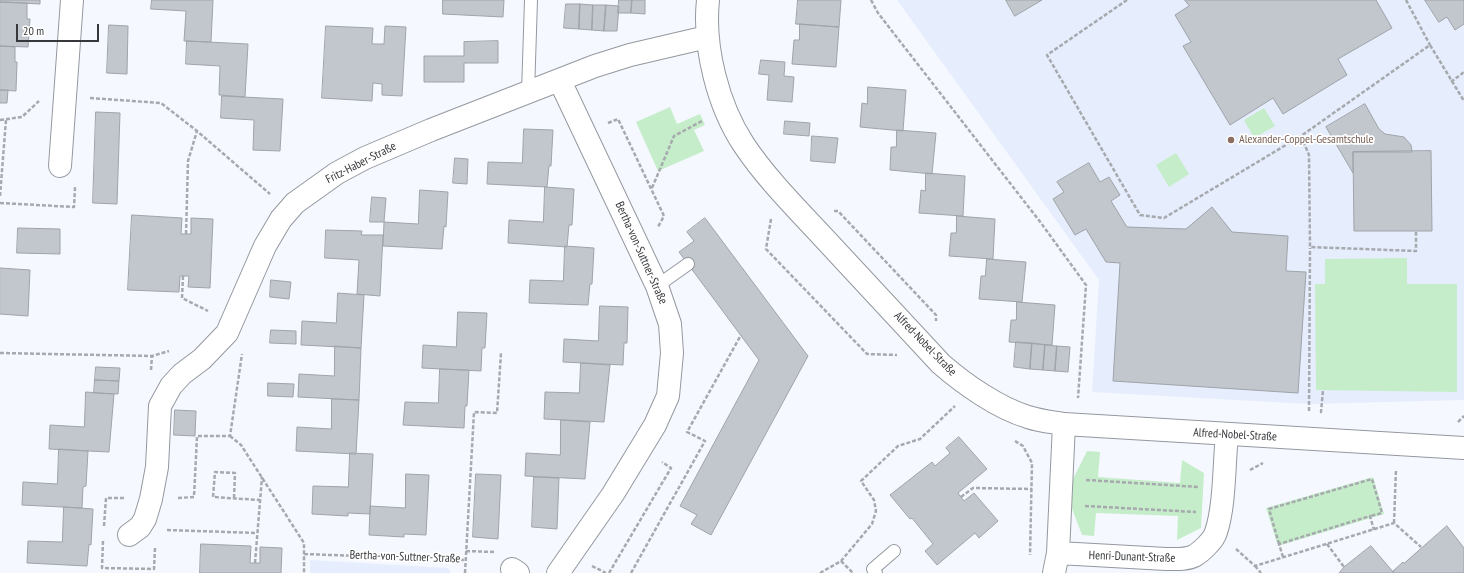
<!DOCTYPE html>
<html>
<head>
<meta charset="utf-8">
<style>
  body { margin:0 }
  #map { position:relative; width:1464px; height:573px; overflow:hidden; background:#f5f8ff; font-family:"PT Sans Narrow",sans-serif }
  canvas { display:block }
  .scale { position:absolute; left:16px; top:24px; width:83px; height:18px; box-sizing:border-box; border:2px solid #36383b; border-top:0; padding-left:5px; font-size:12px; line-height:14px; white-space:nowrap; color:#36383b; -webkit-text-stroke:3px #fff; paint-order:stroke }
</style>
</head>
<body>
<div id="map">
<canvas width="1464" height="573"></canvas>
<div class="scale">20 m</div>
</div>
<script>
const context = document.querySelector('canvas').getContext('2d');
context.lineJoin = 'round';
function paint(path, color) {
  context.fillStyle = color;
  context.fill(path, 'evenodd');
}
function trace(path, color, width, dash) {
  context.strokeStyle = color;
  context.lineWidth = width;
  context.lineCap = dash ? 'butt' : 'round';
  context.setLineDash(dash || []);
  context.stroke(path);
}
function write(font, color, halo, rows, align = 'center') {
  context.font = font + ' "PT Sans Narrow",sans-serif';
  context.lineWidth = 3.5;
  context.setLineDash([]);
  context.textBaseline = 'middle';
  context.strokeStyle = halo;
  context.fillStyle = color;
  for (const [text, x, y, turn = 0] of rows) {
    context.save();
    context.translate(x, y);
    context.rotate((+turn || 0) * Math.PI / 180);
    context.textAlign = isNaN(turn) ? turn : align;
    if (halo) context.strokeText(text, 0, 0);
    context.fillText(text, 0, 0);
    context.restore();
  }
}
paint(new Path2D(`
  M897,0H1464V400L1309,404L1092,392L1099,280Z
  M310,560L448,568L451,573H310Z`), '#e6edfc');
paint(new Path2D(`
  M670,107L677,124L700,114L705,125L694,130L704,151L658,171L636,122Z
  M1264,108L1275,126L1254,138L1244,120Z
  M1176,153L1189,174L1169,187L1156,165Z
  M1407,258V284H1457V392L1316,390L1315,284H1325V259Z
  M1087,451L1100,452L1098,477L1180,483L1182,460L1204,473L1201,528L1177,540L1178,516L1096,513L1094,536L1082,535L1071,506L1073,479Z
  M1373,477L1384,514L1278,546L1266,508Z`), '#c5edc9');
const building = new Path2D(`
  M0,0H40V4L0,2Z
  M152,0H213L211,42L184,41L186,11L151,9Z
  M443,0H504L503,17L443,14Z
  M619,0H632L631,13H618Z
  M632,0H645V14L631,13Z
  M798,0H841L839,27L796,24Z
  M1006,0H1042L1015,16Z
  M1185,0H1376L1392,28L1338,59L1347,75L1283,114L1273,98L1230,125L1183,46L1191,42L1175,15L1189,6Z
  M1425,0H1464V24L1455,30L1447,17L1439,22Z
  M0,2L27,3V19H30L28,47L0,46Z
  M566,4H580L579,29L564,28Z
  M580,4L593,5L592,30L579,29Z
  M593,5H606L604,31L592,30Z
  M606,5L619,6L617,31H604Z
  M800,24L839,27L836,67L792,64L794,40H799Z
  M109,25L128,26L127,74L107,73Z
  M326,26L373,28L372,44H384L385,26L406,27L402,96L382,95V84L373,83L372,101L322,98Z
  M187,41L248,44L245,97L219,95L220,66L186,64Z
  M498,41V63H464V82H424V56H464V42Z
  M0,46L15,47V62H17L16,91L0,90Z
  M761,60L785,62L784,76L794,77L792,102L767,100L769,75L759,74Z
  M868,87L906,90L903,131L860,127L862,103L867,104Z
  M0,90H8L7,103H0Z
  M222,96L283,99L280,151L253,150L254,120L221,118Z
  M1365,104L1379,129L1385,134L1404,137L1411,145L1412,152H1353V173L1326,127Z
  M96,112L120,113L117,204L93,203Z
  M785,121L810,123L809,136L784,134Z
  M524,129L553,130L551,166H549L547,187L487,184L488,162L522,163Z
  M897,130L936,133L932,174L890,170L891,147H896Z
  M812,136L838,138L835,163L811,161Z
  M1431,151L1432,231H1354L1353,152Z
  M455,158L468,159L467,184L453,183Z
  M1089,163L1100,182L1109,177L1120,195L1111,201L1127,227L1186,229L1212,207L1232,232L1288,236L1286,271L1306,272L1298,393L1113,381L1120,263L1106,262L1086,229L1075,235L1053,199L1064,192L1057,182Z
  M926,173L965,176L963,216L919,213L921,190L925,191Z
  M545,187L574,189L572,225H569L567,247L508,243L509,220L543,222Z
  M420,190L448,192L446,227L444,226L442,249L383,246L384,222L418,224Z
  M372,197L386,198L384,222H370Z
  M132,215L182,218L181,234H191V218L213,219L210,288L188,287L189,276H180L179,292L128,290Z
  M957,216L995,219L993,259L949,256L951,233H956Z
  M705,218L808,356L711,535L691,524L697,515L680,506L759,360L679,252L694,241L687,232Z
  M18,228L60,229V254L17,253Z
  M326,230L362,231L361,235H383L380,296L357,294L359,260L325,258Z
  M565,246L594,248L592,284H590L588,305L529,303L530,280L563,281Z
  M987,259L1026,262L1022,302L979,299L981,276H985Z
  M0,268L30,270L28,316L0,314Z
  M271,280L291,282L289,299L270,297Z
  M338,293L364,295L361,348L301,345L302,321L336,323Z
  M1017,302L1055,305L1052,345L1009,342L1011,320H1016Z
  M600,306L628,307L627,343H624L623,365L563,362L564,339L598,341Z
  M458,312L487,313L485,348H482L481,371L422,368L423,345L456,347Z
  M271,330L296,331V344L270,343Z
  M1016,342L1032,343L1030,369L1014,367Z
  M1032,343L1045,345L1043,370L1030,369Z
  M1045,345L1057,346L1055,371L1043,370Z
  M335,346L361,348L359,400L298,397L299,374L334,376Z
  M1057,346L1070,347L1068,372L1055,371Z
  M581,363L610,365L604,422L544,419L545,392L579,393Z
  M96,367L120,368L119,381L95,380Z
  M440,369L469,370L467,406H465L464,428L403,425L405,402L438,403Z
  M95,380L119,381L118,394L94,393Z
  M268,383L294,384L293,397L268,396Z
  M86,392L114,394L109,452L49,449L50,425L84,427Z
  M332,399L359,400L356,454L296,451L297,427L331,429Z
  M175,410L196,411L195,436L174,435Z
  M561,420L590,422L585,479L525,476L526,453L560,455Z
  M959,437L987,469L958,493L964,501L974,493L998,521L979,538L975,533L937,565L925,551L933,544L912,518L910,519L890,495L932,462L935,466L950,453L946,448Z
  M59,449L88,451L86,486L83,487L82,508L22,505L23,482L57,484Z
  M350,453L373,454L370,514L348,513V516L312,514L313,486L348,487Z
  M406,474L429,475L426,535L404,534V537L369,535L370,506L405,508Z
  M476,474L501,475L498,539L473,537Z
  M534,477L559,478L557,529L532,527Z
  M64,507L93,509L91,545L89,544L87,566L27,563L28,541L62,542Z
  M1447,526L1464,548V573H1394L1393,571L1403,562L1404,563Z
  M201,544L251,546L250,563H260V547L282,548L281,573H200Z
  M1371,546L1394,573H1339L1344,567Z`);
paint(building, '#c2c6cd');
trace(building, '#9fa3aa', 1);
const lane = new Path2D(`
  M528,93L531,0
  M657,286L688,264
  M876,573L873,569L894,551`);
const street = new Path2D(`
  M708,0C703,47 718,106 744,145C766,178 796,208 823,237C862,279 902,322 941,364C964,384 998,408 1028,417C1040,421 1052,422 1064,424L1464,448
  M60,166L72,0
  M129,535L140,527L145,519L151,499L157,467L160,406L171,386L182,374L202,359L227,333L265,246L281,219L295,203L337,173L365,158L431,130L595,66L630,55L707,37
  M1058,553L1166,559C1175,559 1186,560 1194,556C1201,552 1214,540 1216,532C1225,506 1224,462 1227,434
  M512,569L518,573
  M558,573L613,494L655,425L668,396L672,353L670,324L657,286L560,81
  M1054,573L1058,553L1064,424`);
trace(lane, '#94989f', 14);
trace(street, '#94989f', 24);
trace(new Path2D(`
  M871,0L878,13L1041,223L1086,285L1078,398
  M1127,0L1047,55L1140,215L1164,218L1301,136L1430,45L1464,101
  M1406,0L1430,45
  M1451,82L1464,72
  M90,98L161,103L197,131L270,194
  M0,120L22,117L39,101
  M608,123L618,119L664,216L658,227
  M1301,136L1309,155L1310,247L1416,251V231
  M652,188L674,136L702,121
  M0,196L6,120
  M0,203L74,207L75,187
  M834,211H838L936,315V321
  M771,219L766,249L867,354L897,355
  M186,234L188,161L197,131
  M183,276L182,298L208,311
  M0,353L152,356L169,351
  M151,370L152,356
  M1309,411L1310,248
  M1320,412H1321L1323,390
  M1458,422L1464,416
  M230,436L241,445L304,543V573
  M1015,441L1023,446L1032,463L1030,555
  M1250,470L1263,463
  M1086,480L1199,487
  M961,497L973,488L1032,489
  M178,498L194,497L197,436H230L242,354
  M234,498L235,473L215,472L213,497L260,500
  M1085,506L1196,512
  M1394,523L1396,469
  M104,526L106,498H125
  M167,530L257,533
  M103,541L102,568L154,569L155,548
  M1279,544L1269,509L1372,479L1382,513L1370,516
  M1327,544L1344,567
  M1236,549L1255,566L1394,523L1421,547
  M466,551L494,552
  M304,554L466,560
  M1283,557L1279,544L1370,516L1374,530
  M841,561L853,573
  M255,563L262,477
  M592,566L606,573
  M1255,566L1261,573
  M465,573L474,412L497,413L501,353
  M609,573L671,468L662,462
  M631,573L705,441L687,432L741,335
  M820,573L841,561L872,524L876,511L874,500L861,481L898,446L920,439L955,406`), '#a6a9ae', 2.5, [4, 2]);
trace(lane, '#fff', 12);
trace(street, '#fff', 22);
for (const [x, y, r, color] of [
  [1231,140,4,"#8d6e63"]
]) {
  const dot = new Path2D();
  dot.arc(x, y, r, 0, 2 * Math.PI);
  context.fillStyle = color;
  context.fill(dot);
  trace(dot, '#fff', 1.5);
}
write('12px', '#785e54', '#fff', [
  ["Alexander-Coppel-Gesamtschule",1239,140]
], 'left');
write('12px', '#36383b', '#fff', [
  ["Fritz-Haber-Straße",361,163,-27],
  ["Bertha-von-Suttner-Straße",641,253,66],
  ["Alfred-Nobel-Straße",925,344,46],
  ["Alfred-Nobel-Straße",1235,435,3],
  ["Bertha-von-Suttner-Straße",405,557,2],
  ["Henri-Dunant-Straße",1132,557,2]
]);
</script>
</body>
</html>
